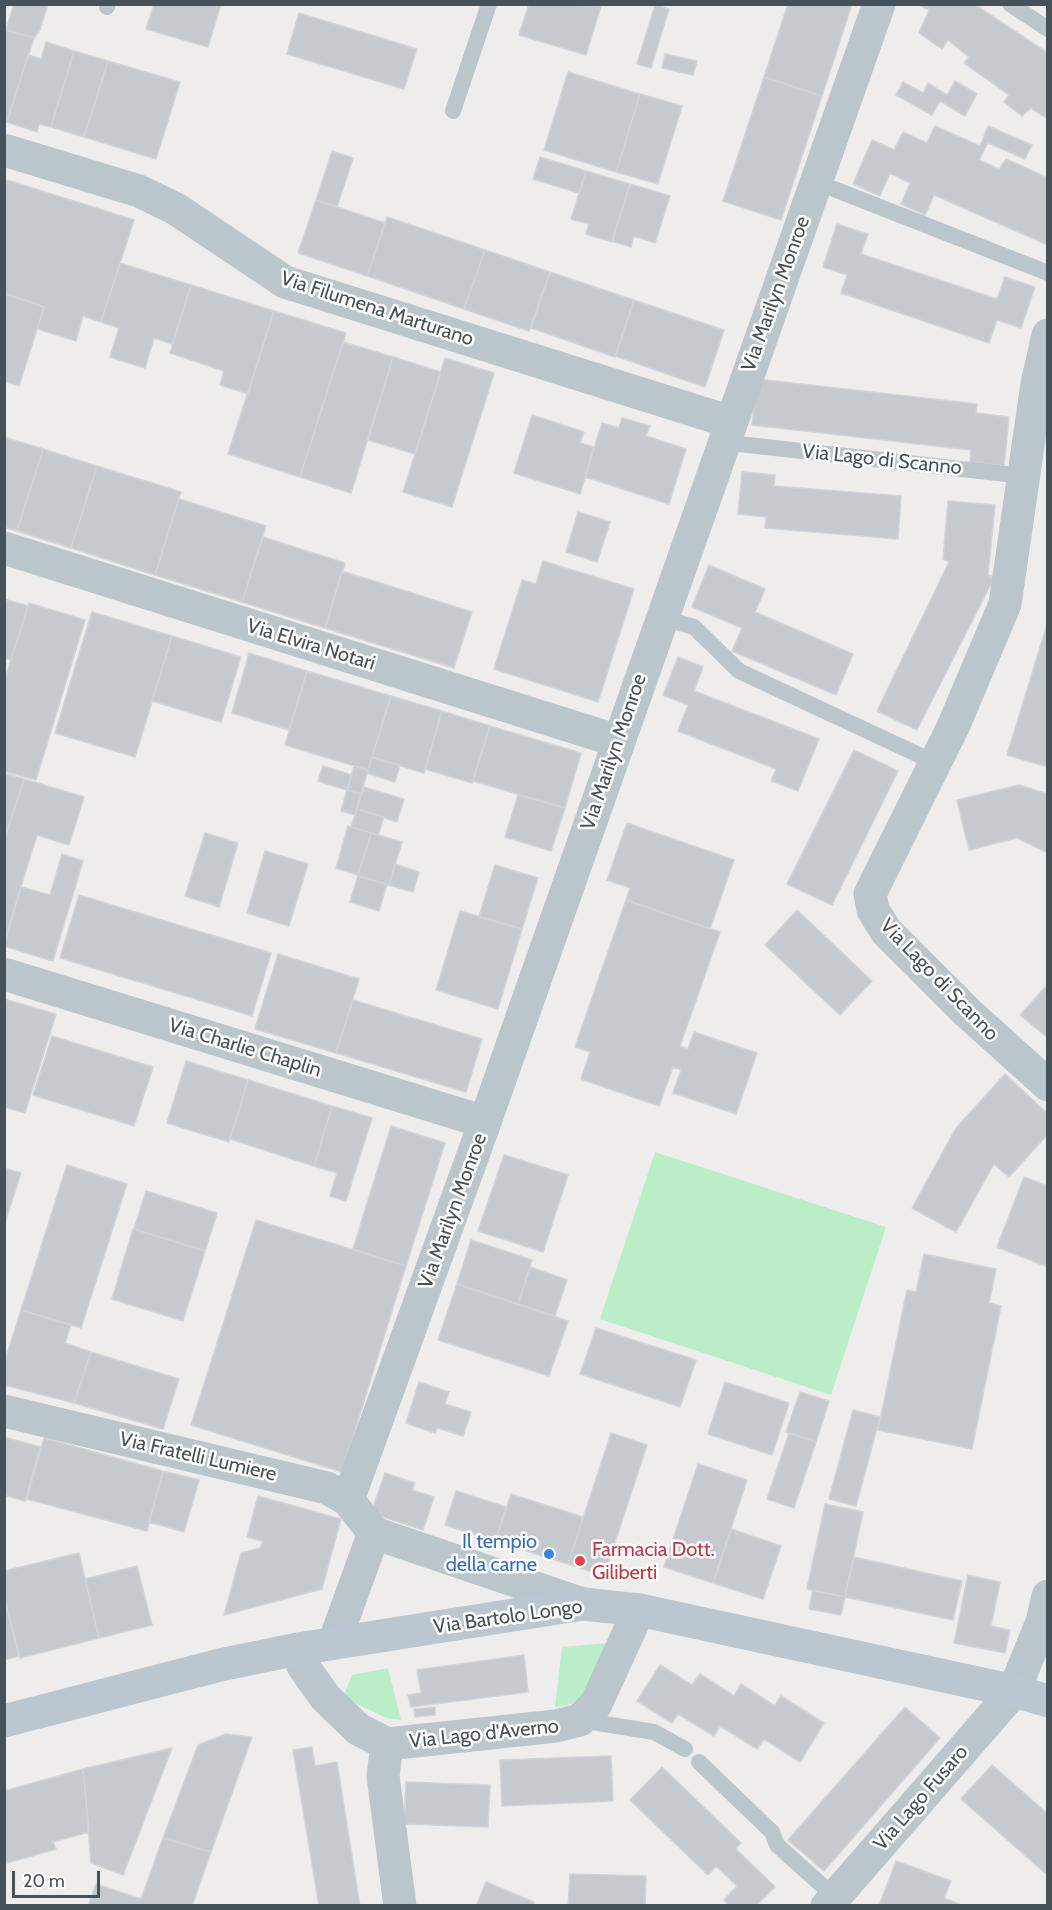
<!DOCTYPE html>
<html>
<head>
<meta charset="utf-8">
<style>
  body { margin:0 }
  #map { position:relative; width:1052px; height:1910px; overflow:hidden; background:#efecec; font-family:Cabin,sans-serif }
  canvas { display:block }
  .frame { position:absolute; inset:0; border:6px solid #455259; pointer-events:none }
  .scale { position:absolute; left:12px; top:1871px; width:88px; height:27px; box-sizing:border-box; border:3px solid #455259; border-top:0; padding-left:8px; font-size:18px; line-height:21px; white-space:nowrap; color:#455259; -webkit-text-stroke:4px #fff; paint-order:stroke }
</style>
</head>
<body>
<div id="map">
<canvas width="1052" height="1910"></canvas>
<div class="frame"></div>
<div class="scale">20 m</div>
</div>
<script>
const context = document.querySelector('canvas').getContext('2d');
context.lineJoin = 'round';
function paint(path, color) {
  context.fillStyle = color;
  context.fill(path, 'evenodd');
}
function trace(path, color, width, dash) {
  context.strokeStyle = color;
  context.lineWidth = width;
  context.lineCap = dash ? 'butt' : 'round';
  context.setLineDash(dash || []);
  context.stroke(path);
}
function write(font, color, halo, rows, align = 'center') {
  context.font = font + ' Cabin,sans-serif';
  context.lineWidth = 5;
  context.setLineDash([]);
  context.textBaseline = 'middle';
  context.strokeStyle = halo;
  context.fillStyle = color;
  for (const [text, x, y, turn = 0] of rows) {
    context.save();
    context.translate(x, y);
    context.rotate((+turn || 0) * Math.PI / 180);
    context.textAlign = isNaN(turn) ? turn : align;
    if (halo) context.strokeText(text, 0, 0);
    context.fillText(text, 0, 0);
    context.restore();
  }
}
paint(new Path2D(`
  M655,1152L886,1227L831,1395L600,1319Z
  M607,1643C597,1673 592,1705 555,1707L562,1647Z
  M388,1668L401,1720L386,1718L343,1697L352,1675Z`), '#b9eec9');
const building = new Path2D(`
  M14,4H48L40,30L34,38L6,30Z
  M154,4H221L208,47L146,29Z
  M529,4L601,6L586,55L519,35Z
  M788,4H852L822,96L764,77Z
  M917,4H974L1048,53V119L1031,108L1022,116L1004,102L1009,95L964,63L969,57L948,40L942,49L919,33L929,10Z
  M655,5L669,9L651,68L637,64Z
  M299,13L417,49L404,89L287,54Z
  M4,29L34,38L7,122H4Z
  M46,42L74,51L51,127L39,124L37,132L7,122L28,55L41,59Z
  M74,51L108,61L84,137L51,127Z
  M665,54L697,61L693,75L662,68Z
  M108,61L180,82L156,159L84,137Z
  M568,72L640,94L616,172L544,150Z
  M764,77L822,96L781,220L723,201Z
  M955,81L977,94L965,116L940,101L932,115L896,95L903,82L923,93L928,83L947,95Z
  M640,94L682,106L658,184L616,172Z
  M935,126L980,146L988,126L1032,145L1025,159L988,143L979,160L999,169L1006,159L1048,178V245L934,195L925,215L901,204L910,183L890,173L880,196L853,184L872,140L894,150L903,132L927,143Z
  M332,151L353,158L337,207L316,200Z
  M540,157L586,171L579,193L533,179Z
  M586,171L630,184L612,242L586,234L589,224L571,219Z
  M7,180L134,220L101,322L83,316L76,341L37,329L44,307L4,293V187Z
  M630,184L670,196L655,243L634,236L631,247L612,241Z
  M316,200L385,223L367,276L298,253Z
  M387,217L485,250L464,309L367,276Z
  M837,224L868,234L861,254L997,299L1005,277L1035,287L1021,328L997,320L989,343L841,293L847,275L823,267Z
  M485,250L550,272L529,331L464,309Z
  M120,263L191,285L172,344L154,338L145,368L110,357L119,328L101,322Z
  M550,272L634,300L615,357L531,328Z
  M191,285L274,311L248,394L220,385L224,371L170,353Z
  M4,293L44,307L19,386L4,381Z
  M634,300L724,330L705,387L615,356Z
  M274,311L346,333L300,477L228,454Z
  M343,342L393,357L351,493L300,477Z
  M393,357L441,372L415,454L368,440Z
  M445,358L494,373L452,507L403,492Z
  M757,379L977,404L976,413L1009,417L1004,466L970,462L971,450L752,425Z
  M532,415L584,432L580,443L594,447L580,494L514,473Z
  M622,418L650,426L646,436L686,449L669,504L585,477L602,423L619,428Z
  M4,437L43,449L17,531L4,527Z
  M43,449L97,466L71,548L17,531Z
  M97,466L181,492L155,575L71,548Z
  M742,472L775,475L774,486L901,496L898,539L765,528L766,517L738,514Z
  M179,499L266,526L242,602L155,575Z
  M948,501L995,505L988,575L994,578L917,730L877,711L949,562L943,559Z
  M578,512L610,522L597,562L566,552Z
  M263,537L345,563L325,628L242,602Z
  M543,561L634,589L598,702L494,669L522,580L536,584Z
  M709,565L765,589L755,612L853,654L836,695L732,651L742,628L692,607Z
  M342,571L472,612L454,668L325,628Z
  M4,599L28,606L11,660L4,658Z
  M29,603L85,620L36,780L4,771V682Z
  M92,612L172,636L135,757L55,733Z
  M1048,621V767L1007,755Z
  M172,636L241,657L221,722L152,701Z
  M249,653L307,671L289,730L232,713Z
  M678,657L703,667L694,691L819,739L798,791L771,781L776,769L678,731L688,705L663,695Z
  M307,671L391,696L368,770L285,745Z
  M391,696L442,711L424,773L372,757Z
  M442,711L490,726L472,783L425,769Z
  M490,726L581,753L565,808L473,781Z
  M854,750L898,771L832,905L787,884Z
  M372,757L400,765L395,782L367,773Z
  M323,766L352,775L347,790L318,781Z
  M354,766L368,770L361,794L347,790Z
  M4,773L24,779L8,830L4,829Z
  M24,779L84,797L69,845L37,835L4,942V841Z
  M1019,785L1048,794V853L1017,838L969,850L957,800Z
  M364,787L404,799L397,822L357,809Z
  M347,790L361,794L355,815L341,811Z
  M518,795L565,808L551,851L505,837Z
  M357,809L384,817L378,835L351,827Z
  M627,823L734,860L710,929L626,900L630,888L607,880Z
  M348,826L371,833L358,875L336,868Z
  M205,833L238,843L219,907L185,896Z
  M371,833L402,842L389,885L358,876Z
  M265,851L308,864L289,926L247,913Z
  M62,854L83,861L53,961L4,946L21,887L50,895Z
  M395,864L419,872L413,892L389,885Z
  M495,865L538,878L522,929L479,917Z
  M358,876L387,884L379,911L350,902Z
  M79,895L271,953L252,1016L60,958Z
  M626,900L720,932L680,1046L688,1049L694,1032L757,1053L736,1114L673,1093L681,1070L673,1067L659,1106L581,1079L590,1052L575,1047Z
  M797,910L872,981L840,1015L765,945Z
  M460,911L522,929L498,1009L436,990Z
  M278,954L359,979L336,1053L255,1029Z
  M1048,984V1038L1020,1015Z
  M4,999L56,1014L25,1113L4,1107Z
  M353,1000L482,1039L466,1092L336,1053Z
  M52,1036L153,1067L134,1126L33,1095Z
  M186,1061L248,1080L229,1142L167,1123Z
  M1005,1074L1048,1114V1134L1009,1177L994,1164L956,1232L912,1208L956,1128Z
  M248,1080L332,1106L314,1166L230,1139Z
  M332,1106L372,1118L346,1201L330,1196L337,1173L314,1166Z
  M391,1126L445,1143L406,1266L353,1249Z
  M504,1155L568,1175L543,1252L478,1231Z
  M67,1165L127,1184L81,1328L21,1310Z
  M4,1168L21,1173L4,1226Z
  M1024,1177L1048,1186V1260L1045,1266L997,1247Z
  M146,1191L217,1213L205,1251L134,1229Z
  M256,1220L406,1266L342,1472L191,1425Z
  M133,1229L205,1251L183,1321L112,1299Z
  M471,1240L532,1260L518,1304L457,1284Z
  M924,1254L996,1269L989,1303L1001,1306L972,1449L878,1430L907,1290L916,1292Z
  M530,1267L567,1280L555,1316L518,1304Z
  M457,1284L568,1321L549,1376L438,1340Z
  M21,1310L71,1325L65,1343L91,1352L74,1403L4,1385V1364Z
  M596,1328L696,1360L680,1407L580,1374Z
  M91,1352L179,1379L163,1429L74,1403Z
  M419,1382L449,1392L445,1404L471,1412L463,1436L437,1428L435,1433L406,1423Z
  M725,1382L789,1403L772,1455L708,1434Z
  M800,1392L829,1401L816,1442L786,1432Z
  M853,1410L880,1417L856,1506L829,1499Z
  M611,1433L647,1445L604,1576L568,1564Z
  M789,1433L816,1442L794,1508L767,1499Z
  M4,1437L40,1447L25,1501L4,1495Z
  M44,1438L163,1471L147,1531L27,1499Z
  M698,1464L747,1480L713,1583L664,1567Z
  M163,1471L199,1480L184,1532L149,1522Z
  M385,1473L415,1483L412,1490L434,1497L423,1530L371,1513Z
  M456,1491L506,1507L495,1541L445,1525Z
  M511,1494L583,1517L568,1564L495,1541Z
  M258,1496L341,1519L322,1589L224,1615L241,1553L260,1548L263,1541L247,1537Z
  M825,1504L863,1512L845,1597L807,1589Z
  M731,1529L781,1546L763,1599L713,1583Z
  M79,1553L99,1638L20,1658L4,1596V1571Z
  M854,1557L962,1581L953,1620L845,1597Z
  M137,1566L152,1625L99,1638L85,1579Z
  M968,1575L1000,1582L991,1626L1010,1630L1005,1653L954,1643Z
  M813,1590L845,1597L841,1615L809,1609Z
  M4,1596L19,1656L4,1660Z
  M524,1655L528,1692L411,1707L408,1695L421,1693L417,1670Z
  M660,1665L692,1685L700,1674L734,1696L741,1684L775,1706L781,1696L824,1723L800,1762L764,1739L757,1749L720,1726L714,1736L678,1714L672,1723L637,1701Z
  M435,1707V1715L415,1717L414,1709Z
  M905,1707L940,1738L824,1871L788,1840Z
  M226,1734L252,1737L211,1852L163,1838L198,1745Z
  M312,1747L315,1766L337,1762L360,1906H319L293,1750Z
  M172,1748L123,1875L91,1863L83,1769Z
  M611,1756L613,1801L502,1806L500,1760Z
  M992,1765L1048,1814V1870L1045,1873L961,1799Z
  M662,1767L741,1843L736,1849L775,1887L756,1906H730L724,1900L737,1886L716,1866L708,1875L630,1800Z
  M83,1769L89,1832L53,1842L56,1849L4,1864V1791Z
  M406,1782L490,1785L488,1827L404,1824Z
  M163,1838L211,1852L192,1906H88L96,1884L141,1899Z
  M896,1861L951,1881L944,1898L963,1906H879Z
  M570,1874L646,1876L645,1906H568Z
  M486,1882L534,1902L533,1906H476Z`);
paint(building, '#c6cacf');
trace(building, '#d0d3d8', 1.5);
trace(new Path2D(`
  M1010,4L1048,29
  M107,7L108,4
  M453,111L489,4
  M834,189L1048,273
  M739,444L1024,476
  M680,623L694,627L739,671L936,763
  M580,1720L654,1732L685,1749
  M699,1762L772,1832L777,1845L835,1897`), '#bac5cc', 16);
trace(new Path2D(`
  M4,150L139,191L176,209L285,282L731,422
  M1048,335L1037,384L1005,604L953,727L870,894L873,910L886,931L968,1013L1048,1085
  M4,548L618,741
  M4,974L485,1122
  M4,1411L327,1488L348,1500L374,1533
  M348,1500L485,1122L879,4
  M334,1643L374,1533L583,1604
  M298,1649L303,1666L325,1697L358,1729L387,1744L556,1726L580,1720L596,1704L639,1610
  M387,1744L383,1776L400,1906
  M827,1906L1014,1691L1042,1622L1048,1596`), '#bac5cc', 33);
trace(new Path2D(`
  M4,1721L220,1665L298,1649L583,1604L639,1610L1014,1691L1048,1701`), '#bac7d1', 33);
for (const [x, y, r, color] of [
  [549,1554,6,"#3f7fe0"],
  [580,1561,6,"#e0444e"]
]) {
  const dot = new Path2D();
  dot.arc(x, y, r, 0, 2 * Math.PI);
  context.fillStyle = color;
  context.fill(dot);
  trace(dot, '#fff', 2);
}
write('20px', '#455259', '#fff', [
  ["Via Marilyn Monroe",776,294,-70],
  ["Via Filumena Marturano",377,309,18],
  ["Via Lago di Scanno",882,460,6],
  ["Via Elvira Notari",311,645,17],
  ["Via Marilyn Monroe",614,752,-71],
  ["Via Lago di Scanno",939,980,46],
  ["Via Charlie Chaplin",245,1048,17],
  ["Via Marilyn Monroe",453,1211,-70],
  ["Via Fratelli Lumiere",198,1457,13],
  ["Via Bartolo Longo",508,1617,-8],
  ["Via Lago d'Averno",484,1734,-6],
  ["Via Lago Fusaro",921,1798,-49]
]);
write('20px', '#366cbe', '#fff', [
  ["Il tempio",537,1542],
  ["della carne",537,1565]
], 'right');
write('20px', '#be3a42', '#fff', [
  ["Farmacia Dott.",592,1550],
  ["Giliberti",592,1573]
], 'left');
</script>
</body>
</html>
